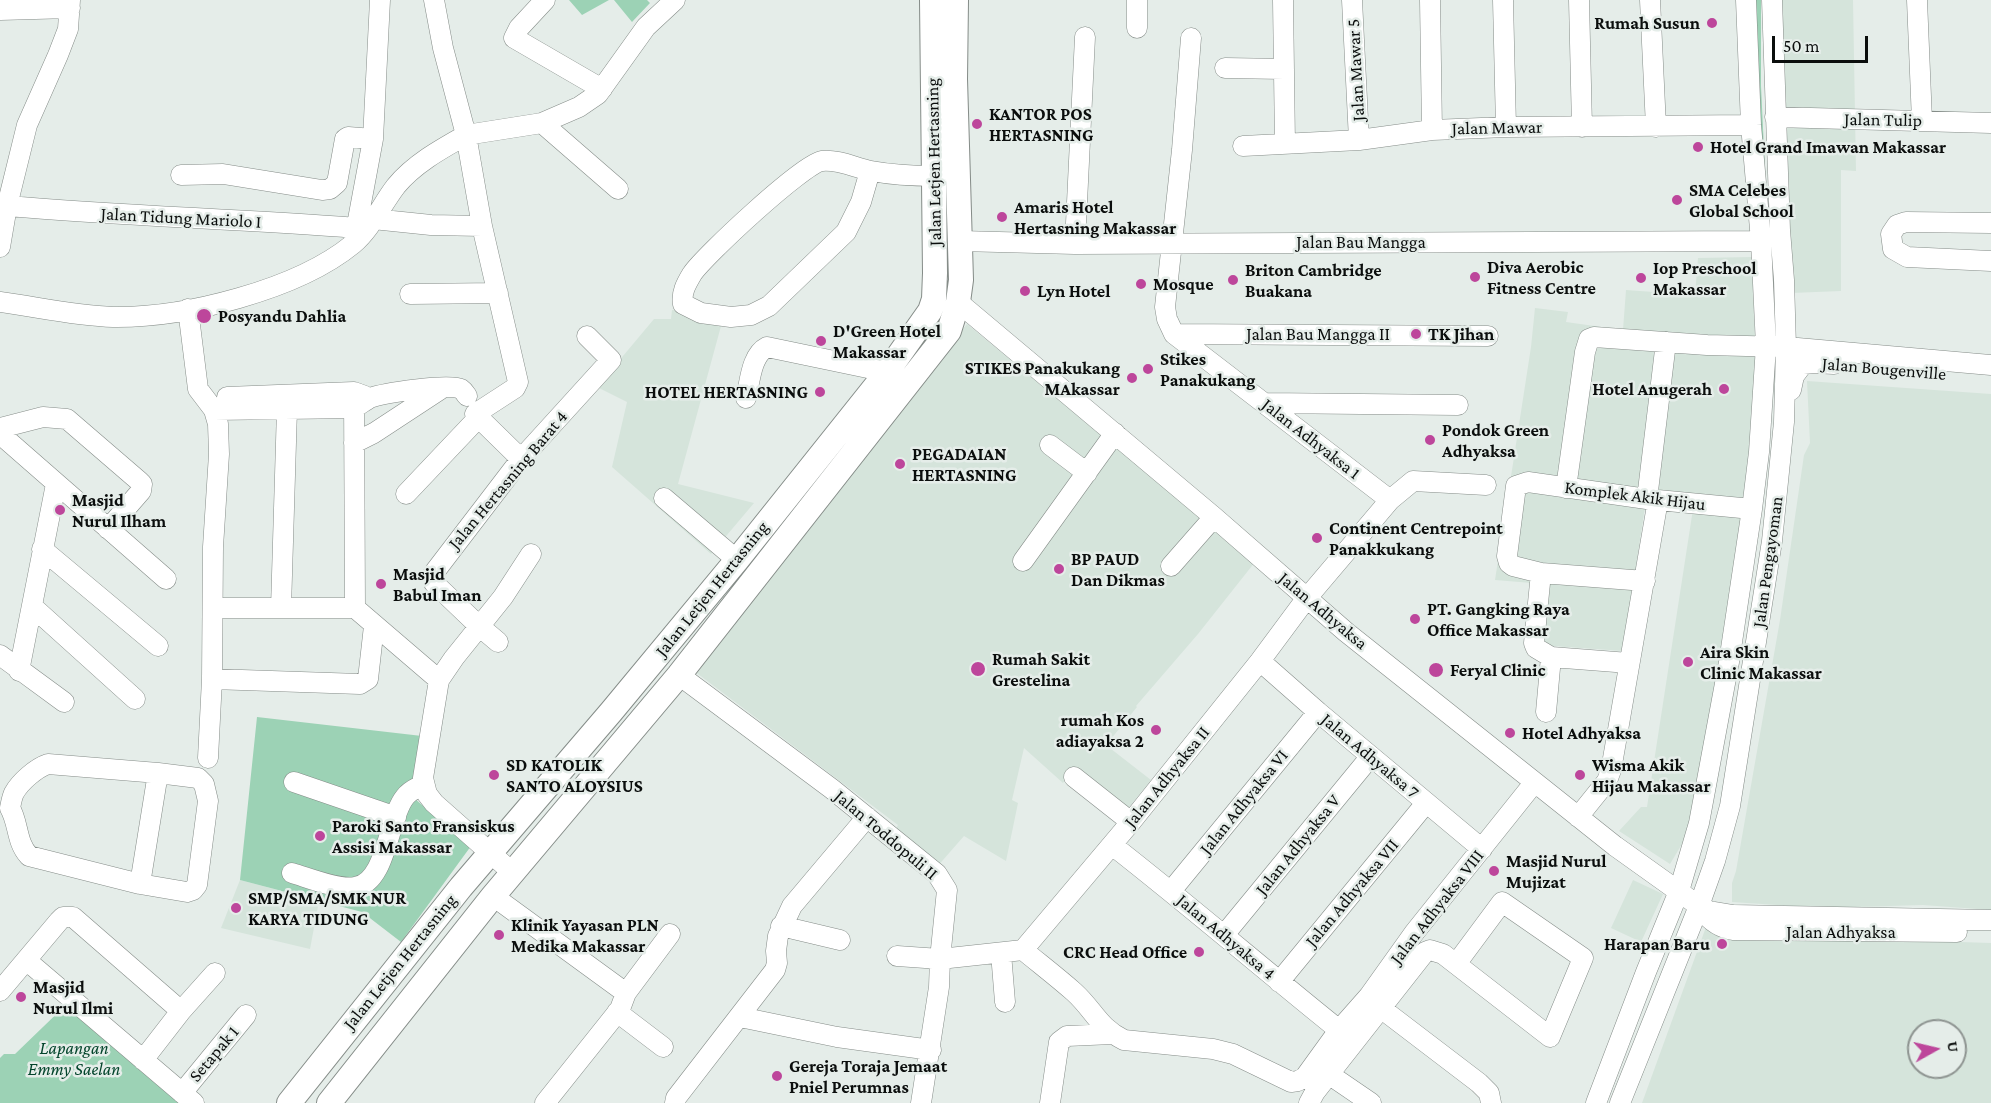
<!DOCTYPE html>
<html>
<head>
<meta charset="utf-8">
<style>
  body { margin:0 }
  #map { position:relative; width:1991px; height:1103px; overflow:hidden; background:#e5ede9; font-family:"Crimson Pro",serif }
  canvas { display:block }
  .north { position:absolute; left:1907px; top:1019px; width:60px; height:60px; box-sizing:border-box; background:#e5ede9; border:2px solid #8e9491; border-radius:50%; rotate:82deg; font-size:16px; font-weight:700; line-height:24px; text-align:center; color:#0b0e0d }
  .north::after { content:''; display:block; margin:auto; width:21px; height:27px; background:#bd469b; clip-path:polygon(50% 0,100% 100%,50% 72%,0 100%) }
  .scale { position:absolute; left:1772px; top:36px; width:96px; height:27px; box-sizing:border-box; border:3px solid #0b0e0d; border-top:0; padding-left:8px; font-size:18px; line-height:21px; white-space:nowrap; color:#0b0e0d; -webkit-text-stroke:4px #e5ede9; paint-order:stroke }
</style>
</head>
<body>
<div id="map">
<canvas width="1991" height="1103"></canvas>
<div class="north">U</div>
<div class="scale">50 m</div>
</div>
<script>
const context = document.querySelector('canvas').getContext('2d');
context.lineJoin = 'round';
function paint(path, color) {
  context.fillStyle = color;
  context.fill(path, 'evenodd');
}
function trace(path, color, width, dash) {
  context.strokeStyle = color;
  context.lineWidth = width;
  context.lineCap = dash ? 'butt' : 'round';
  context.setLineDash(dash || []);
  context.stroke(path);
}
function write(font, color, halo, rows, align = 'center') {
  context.font = font + ' "Crimson Pro",serif';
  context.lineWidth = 5;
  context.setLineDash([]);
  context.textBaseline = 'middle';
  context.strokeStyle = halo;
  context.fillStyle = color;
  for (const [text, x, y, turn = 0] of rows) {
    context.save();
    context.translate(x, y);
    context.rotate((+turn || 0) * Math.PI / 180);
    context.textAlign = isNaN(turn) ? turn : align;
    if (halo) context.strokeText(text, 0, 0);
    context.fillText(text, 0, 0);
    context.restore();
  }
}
paint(new Path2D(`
  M1777,0H1853L1856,171L1841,170V291L1791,293Z
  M1752,257L1756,368L1746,501L1645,507L1623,651L1540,645L1544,584L1495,580L1531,347L1535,308L1568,312L1566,322L1623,330L1626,290L1695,295L1698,258Z
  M672,310L724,315L678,484L754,503L711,554L612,467L627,402L597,387L654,319H671Z
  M967,324L1255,562L1198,634L1136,706L1137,707L1106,745L1151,780L1126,811L1072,771L1063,783L1024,748L1012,800L1018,803L1006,861L964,836L936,868L894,832L898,825L694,671L849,479L844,475Z
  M1807,381L1991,394V910L1923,905L1823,908L1732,902V883L1736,871L1780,620L1804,455L1810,443Z
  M1693,509L1744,516L1694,824L1670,864L1619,831L1641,807H1647Z
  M240,880L319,901L310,949L221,928Z
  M1633,880L1663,894L1641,942L1611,928Z
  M1706,927L1898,940L1991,943V1103H1642ZM1919,1031H1955V1067H1919Z`), '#d5e4db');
paint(new Path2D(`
  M569,0H609L582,15Z
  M614,0H647L650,3L632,22Z
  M1751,0H1761V86L1768,233Z
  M257,717L422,736L415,799L471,846L401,942L362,912L240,880Z
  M72,999L194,1103H0V1058L4,1054H15Z`), '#9cd2b5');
const minor = new Path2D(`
  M434,0L443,48L466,135L482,226L518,382L515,388L475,414L521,459
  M545,0L519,28L514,38L602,89
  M1283,0L1285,144
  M1352,0L1359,140
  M1430,0L1432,130
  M1503,0L1506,127
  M1579,0L1582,127
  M1650,0L1656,127
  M1917,0L1922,121
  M0,10L70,8
  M1137,28V0
  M1191,38L1182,150L1165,307L1167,319L1174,334L1390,500
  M1225,68L1284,69
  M1775,117L1991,123
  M542,123L618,189
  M1243,146L1359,140L1432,130L1506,127L1751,125
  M870,171L861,202L846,232L769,306L751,315L731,317L701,313L683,304C681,293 686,284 692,274C704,256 804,163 822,161C838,159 856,168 871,171C893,175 914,176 935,176
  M181,175L223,174L322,190L330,189L337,183L345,139L348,137L373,139
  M7,206C123,216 240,219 356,228
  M373,219L431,225L482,226
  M1991,223L1906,222L1897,225L1891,234L1893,249L1907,257L1991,261
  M354,241L373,139L380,0
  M960,241L1075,244L1761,241
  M1075,244L1085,37
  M0,247L7,206L27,125L58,55L68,29L70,0
  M410,294L498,293
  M0,302C37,307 75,316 113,317C184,318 297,290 353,244C371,229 382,204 396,186C414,164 441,149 466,135L542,123L579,107L598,94L646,27L675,0
  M958,302L1214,517L1346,632L1615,846L1699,906L1709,911L1733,915L1991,920
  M188,309L198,389L214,410L218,424L219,454L213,547L212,679L208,758
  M1174,334L1488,336
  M1791,390L1794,376L1803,364L1815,363L1834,364
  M354,392L355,608
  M227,397L354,392L365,396
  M746,398C750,382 751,355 767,347L887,372
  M1265,403L1458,405
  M214,410L354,408C359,405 365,401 370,398C383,393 450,383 461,389C464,391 465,393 467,396
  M0,428L43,417L67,419L139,481L142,484L141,491L108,529
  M0,434L166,579
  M354,443L374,433L441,389
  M1050,445L1087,473
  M1566,488L1585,352L1589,339L1594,337L1707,345L1786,347L1991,365
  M406,494L478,418
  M664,498L737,560
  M1647,499L1666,342
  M42,549L158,646
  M1023,561L1115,433
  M1171,566L1214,517
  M1541,573L1534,643L1536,648L1551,657L1629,663
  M1645,581L1541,573L1513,566L1509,563L1507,556L1516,486L1528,482L1647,499L1752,509
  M33,607L135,699
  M213,608H355L439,680
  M281,608L287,409
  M498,642L479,626L434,583L433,574L521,459L611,360L587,336
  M0,655L64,702
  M1260,661L1318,712L1482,849
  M19,671L56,484
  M679,675L832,789L937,874L947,890L940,959L939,987L921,1103
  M212,679L360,684L368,679L374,626
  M1546,712L1551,657
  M48,764L158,773L198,778L204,784L208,801L197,885L193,890L187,892L140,884L29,856C16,842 19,824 10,808C11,803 12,797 14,793C20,782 36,768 48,764Z
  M1074,777L1131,822
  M294,782L396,817
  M1578,817L1607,781L1611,770L1658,500
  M1112,845C1189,905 1263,969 1339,1030
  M292,873C309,878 338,890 355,887C387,883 388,817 405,797C410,790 417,788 424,784
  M513,873L434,803L427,794L423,778L439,680L454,658L503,597L531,554
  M140,884L158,773
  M1171,891L1318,712
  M493,896L626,993L620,1009L545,1103
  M1703,911C1711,922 1720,928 1734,930L1957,932
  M781,926L840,940
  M1224,935L1371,756
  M1023,950C1040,964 1057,977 1074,992C1094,1010 1098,1027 1124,1040L1213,1049L1233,1054L1291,1082L1298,1081L1305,1077L1339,1030L1369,996L1414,933L1534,783
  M1023,950L1131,822L1260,661L1306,599L1390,500L1413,481L1486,485
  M1001,953L1005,1002
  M897,956L940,959L1023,950
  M26,960L194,1103
  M1279,982L1426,803
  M0,991L59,921L63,917H73L181,1011L143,1060
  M626,993L670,934
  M1382,1009L1479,1083L1489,1093L1491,1103
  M181,1011L215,973
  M617,1012L663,1047
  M740,1017L837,1037L931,1050
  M1330,1075L1371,1103
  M182,1093L246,1015
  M675,1103L676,1098L775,970L777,963L776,951L778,936L792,906L867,817
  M1050,1103L1059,1042L1067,1036L1112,1034
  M1309,1103L1315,1092L1425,952L1430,950L1443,954L1550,1037L1583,958L1502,902L1456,964
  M1596,1103L1646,972L1679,891L1699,823L1729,662L1752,509L1759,452L1766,346L1761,241L1751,125L1746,0
  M1620,1103L1699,906L1715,861L1730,806L1772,541L1784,422L1786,347L1784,280L1780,230L1772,0`);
const major = new Path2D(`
  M289,1103L461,887L611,712L737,560L887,372L930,311L934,299L935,273L932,0
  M329,1103L493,896L679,675L949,331L958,302L961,280L955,79L956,0`);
trace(minor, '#858c88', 21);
trace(major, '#858c88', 26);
trace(minor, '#fff', 20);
trace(major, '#fff', 24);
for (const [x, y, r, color] of [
  [1712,23,6,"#bd469b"],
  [977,124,6,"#bd469b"],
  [1698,147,6,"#bd469b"],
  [1677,200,6,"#bd469b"],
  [1002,217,6,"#bd469b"],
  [1475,277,6,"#bd469b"],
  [1641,278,6,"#bd469b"],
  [1233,280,6,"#bd469b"],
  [1141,284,6,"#bd469b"],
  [1025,291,6,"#bd469b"],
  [204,316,8,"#bd469b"],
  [1416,334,6,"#bd469b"],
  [821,341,6,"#bd469b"],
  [1148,369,6,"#bd469b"],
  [1132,378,6,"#bd469b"],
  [1724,389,6,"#bd469b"],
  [820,392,6,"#bd469b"],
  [1430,440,6,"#bd469b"],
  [900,464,6,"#bd469b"],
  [60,510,6,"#bd469b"],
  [1317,538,6,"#bd469b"],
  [1059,569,6,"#bd469b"],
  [381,584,6,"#bd469b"],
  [1415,619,6,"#bd469b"],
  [1688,662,6,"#bd469b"],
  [978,669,8,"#bd469b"],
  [1436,670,8,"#bd469b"],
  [1156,730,6,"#bd469b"],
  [1510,733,6,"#bd469b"],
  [494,775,6,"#bd469b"],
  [1580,775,6,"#bd469b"],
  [320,836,6,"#bd469b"],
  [1494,871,6,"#bd469b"],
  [236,908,6,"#bd469b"],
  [499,935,6,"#bd469b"],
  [1722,944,6,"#bd469b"],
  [1199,952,6,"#bd469b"],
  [21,997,6,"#bd469b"],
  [777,1076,6,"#bd469b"]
]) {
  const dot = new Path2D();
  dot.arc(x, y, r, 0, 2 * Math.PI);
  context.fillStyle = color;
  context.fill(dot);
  trace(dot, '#e5ede9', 2);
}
write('bold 18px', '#0b0e0d', '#e5ede9', [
  ["Rumah Susun",1700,23,"right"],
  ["KANTOR POS",989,114],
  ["HERTASNING",989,135],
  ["Hotel Grand Imawan Makassar",1710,147],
  ["SMA Celebes",1689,190],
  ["Global School",1689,211],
  ["Amaris Hotel",1014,207],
  ["Hertasning Makassar",1014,228],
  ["Diva Aerobic",1487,267],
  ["Fitness Centre",1487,288],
  ["Iop Preschool",1653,268],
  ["Makassar",1653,289],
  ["Briton Cambridge",1245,270],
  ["Buakana",1245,291],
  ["Mosque",1153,284],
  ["Lyn Hotel",1037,291],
  ["Posyandu Dahlia",218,316],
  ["D'Green Hotel",833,331],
  ["Makassar",833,352],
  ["TK Jihan",1428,334],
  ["Stikes",1160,359],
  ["Panakukang",1160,380],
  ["STIKES Panakukang",1120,368,"right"],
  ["MAkassar",1120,389,"right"],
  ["Hotel Anugerah",1712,389,"right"],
  ["HOTEL HERTASNING",808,392,"right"],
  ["Pondok Green",1442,430],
  ["Adhyaksa",1442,451],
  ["PEGADAIAN",912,454],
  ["HERTASNING",912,475],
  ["Masjid",72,500],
  ["Nurul Ilham",72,521],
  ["Continent Centrepoint",1329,528],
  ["Panakkukang",1329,549],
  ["BP PAUD",1071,559],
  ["Dan Dikmas",1071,580],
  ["Masjid",393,574],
  ["Babul Iman",393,595],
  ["PT. Gangking Raya",1427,609],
  ["Office Makassar",1427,630],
  ["Aira Skin",1700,652],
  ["Clinic Makassar",1700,673],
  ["Rumah Sakit",992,659],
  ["Grestelina",992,680],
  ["Feryal Clinic",1450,670],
  ["rumah Kos",1144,720,"right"],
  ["adiayaksa 2",1144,741,"right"],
  ["Hotel Adhyaksa",1522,733],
  ["SD KATOLIK",506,765],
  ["SANTO ALOYSIUS",506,786],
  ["Wisma Akik",1592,765],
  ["Hijau Makassar",1592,786],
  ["Paroki Santo Fransiskus",332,826],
  ["Assisi Makassar",332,847],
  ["Masjid Nurul",1506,861],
  ["Mujizat",1506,882],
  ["SMP/SMA/SMK NUR",248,898],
  ["KARYA TIDUNG",248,919],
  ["Klinik Yayasan PLN",511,925],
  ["Medika Makassar",511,946],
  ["Harapan Baru",1710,944,"right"],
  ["CRC Head Office",1187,952,"right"],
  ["Masjid",33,987],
  ["Nurul Ilmi",33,1008],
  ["Gereja Toraja Jemaat",789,1066],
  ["Pniel Perumnas",789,1087]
], 'left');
write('18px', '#0b0e0d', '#e5ede9', [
  ["Jalan Mawar 5",1356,70,-93],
  ["Jalan Tulip",1883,120,1],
  ["Jalan Mawar",1497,128,-1],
  ["Jalan Letjen Hertasning",934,162,-91],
  ["Jalan Tidung Mariolo I",181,218,3],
  ["Jalan Bau Mangga",1361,242],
  ["Jalan Bau Mangga II",1318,334],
  ["Jalan Bougenville",1884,369,5],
  ["Jalan Adhyaksa 1",1311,439,38],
  ["Jalan Hertasning Barat 4",508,480,-50],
  ["Komplek Akik Hijau",1635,496,7],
  ["Jalan Pengayoman",1768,562,-82],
  ["Jalan Letjen Hertasning",712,589,-51],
  ["Jalan Adhyaksa",1323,611,40],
  ["Jalan Adhyaksa 7",1370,756,40],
  ["Jalan Adhyaksa II",1167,777,-51],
  ["Jalan Adhyaksa VI",1244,802,-51],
  ["Jalan Toddopuli II",886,835,40],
  ["Jalan Adhyaksa V",1298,845,-51],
  ["Jalan Adhyaksa VII",1352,893,-50],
  ["Jalan Adhyaksa VIII",1437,907,-52],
  ["Jalan Adhyaksa",1841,932],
  ["Jalan Adhyaksa 4",1226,937,40],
  ["Jalan Letjen Hertasning",400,962,-51],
  ["Setapak 1",214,1054,-50]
]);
write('italic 18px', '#02442b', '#e5ede9', [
  ["Lapangan",74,1048],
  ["Emmy Saelan",74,1069]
]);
</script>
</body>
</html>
